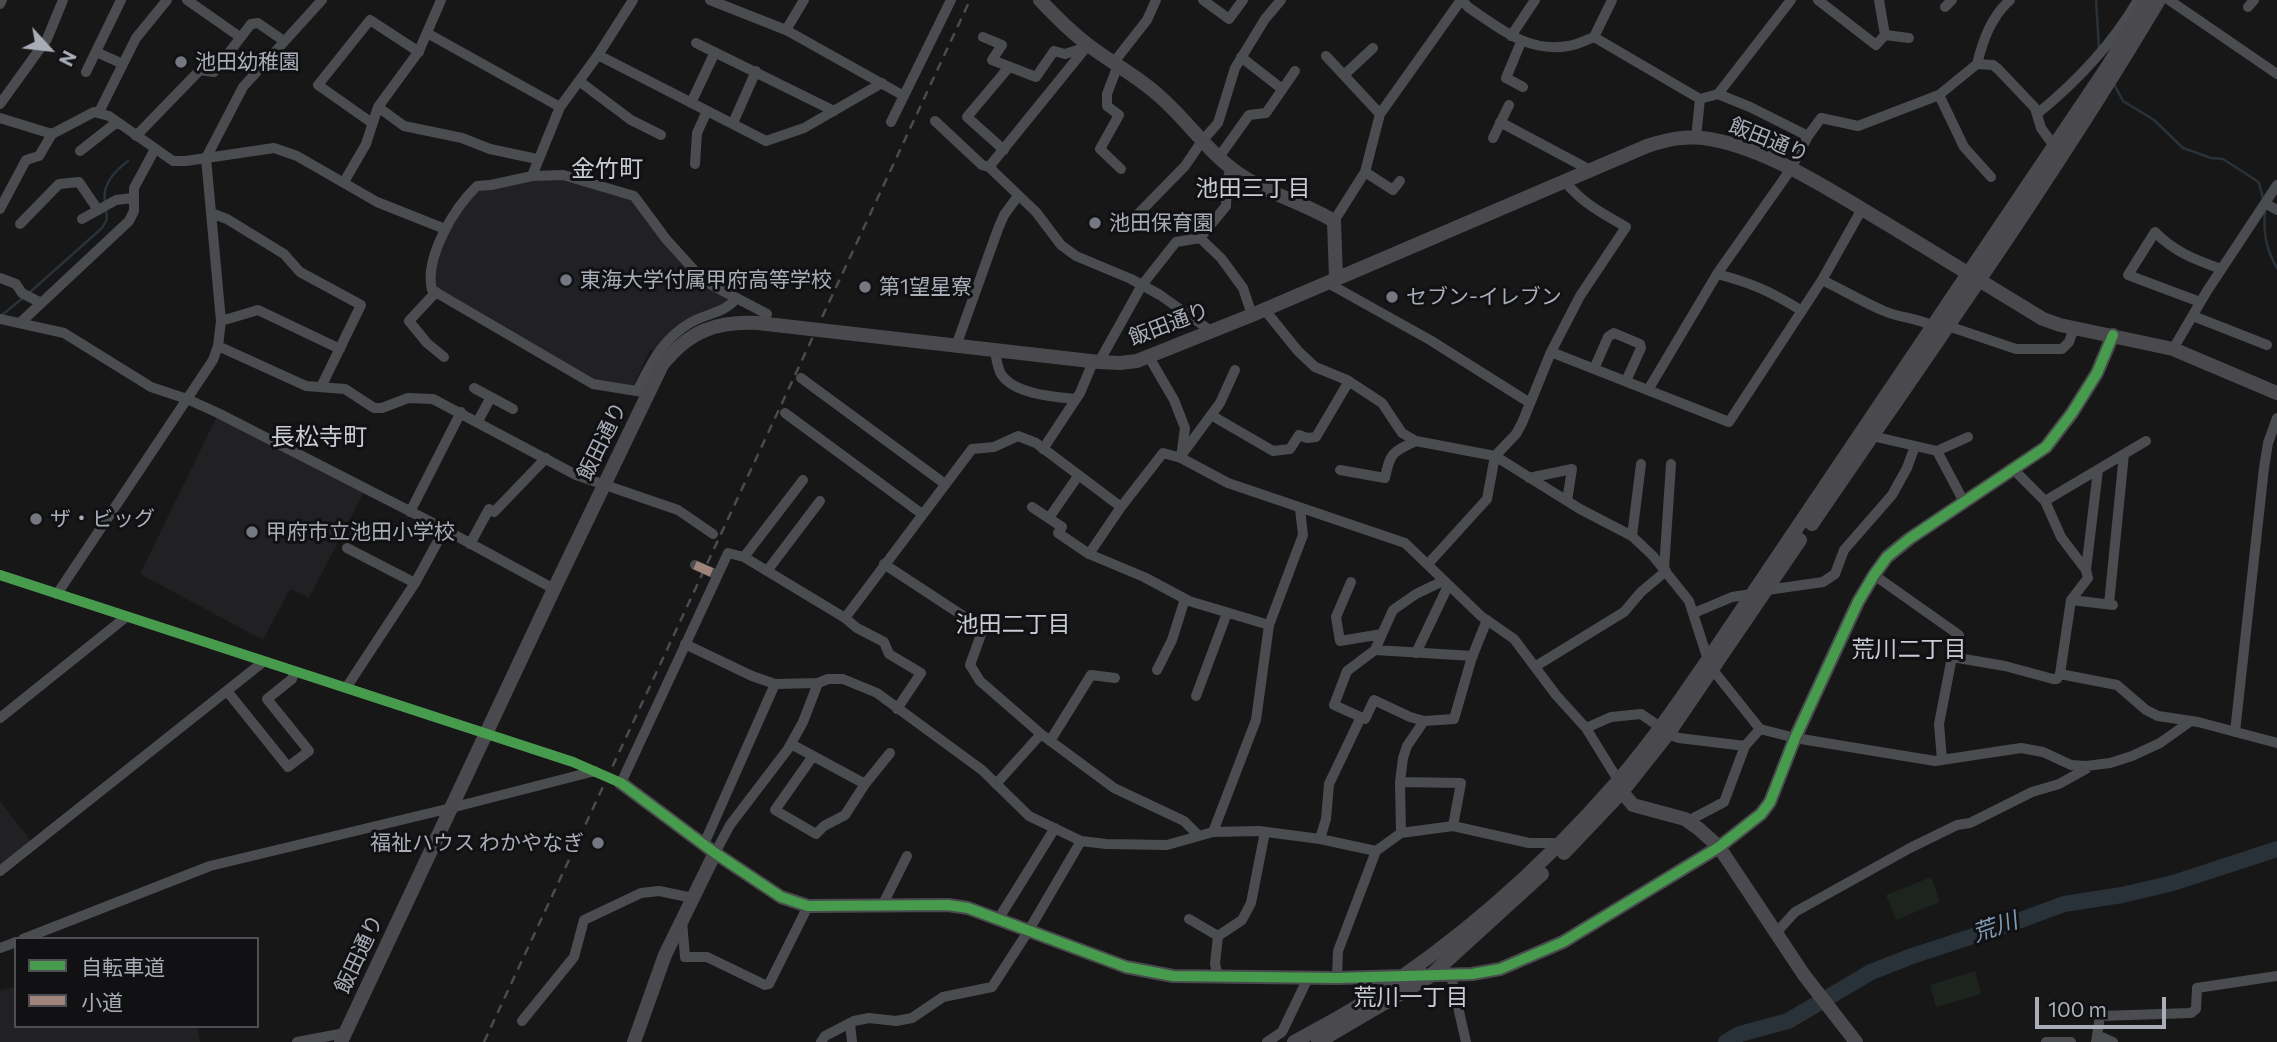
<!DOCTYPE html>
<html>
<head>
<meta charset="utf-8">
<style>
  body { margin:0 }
  #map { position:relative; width:2277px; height:1042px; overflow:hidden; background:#171717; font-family:Commissioner,"Noto Sans JP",sans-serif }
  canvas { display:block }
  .legend { position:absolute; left:14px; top:937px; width:245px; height:91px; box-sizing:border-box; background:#111113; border:2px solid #4d4f55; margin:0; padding:9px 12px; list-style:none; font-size:21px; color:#a8adb8 }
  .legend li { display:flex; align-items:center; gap:14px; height:35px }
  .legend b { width:35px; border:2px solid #4d4f55 }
  .north { position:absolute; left:14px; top:14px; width:70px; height:70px; -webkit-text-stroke:5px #111113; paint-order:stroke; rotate:117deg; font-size:19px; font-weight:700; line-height:28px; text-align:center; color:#a8adb8 }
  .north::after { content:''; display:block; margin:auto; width:24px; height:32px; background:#a8adb8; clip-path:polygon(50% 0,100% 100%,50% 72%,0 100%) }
  .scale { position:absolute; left:2035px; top:997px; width:131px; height:32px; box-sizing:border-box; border:4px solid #a8adb8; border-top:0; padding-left:9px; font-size:21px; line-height:24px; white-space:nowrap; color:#a8adb8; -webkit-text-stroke:5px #111113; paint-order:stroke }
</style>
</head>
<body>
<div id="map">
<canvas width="2277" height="1042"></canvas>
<ul class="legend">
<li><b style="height:9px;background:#469c4c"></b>自転車道</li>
<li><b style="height:9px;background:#a18479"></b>小道</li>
</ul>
<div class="north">N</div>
<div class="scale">100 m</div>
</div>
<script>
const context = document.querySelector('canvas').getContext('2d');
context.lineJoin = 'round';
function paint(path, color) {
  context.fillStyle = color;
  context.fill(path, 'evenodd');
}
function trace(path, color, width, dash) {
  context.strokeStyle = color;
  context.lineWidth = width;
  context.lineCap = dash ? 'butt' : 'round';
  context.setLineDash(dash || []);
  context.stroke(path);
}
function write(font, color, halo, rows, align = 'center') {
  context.font = font + ' Commissioner,"Noto Sans JP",sans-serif';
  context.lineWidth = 6;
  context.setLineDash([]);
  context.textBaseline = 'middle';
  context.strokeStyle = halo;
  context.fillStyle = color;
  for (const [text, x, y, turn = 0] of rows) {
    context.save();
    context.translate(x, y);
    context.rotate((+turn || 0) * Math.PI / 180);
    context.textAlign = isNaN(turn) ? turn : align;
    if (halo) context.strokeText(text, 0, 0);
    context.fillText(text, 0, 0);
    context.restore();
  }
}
paint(new Path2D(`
  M561,179L629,199L641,209L673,252L729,298L725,306L666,336L653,351L650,350L633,386L594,379L438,289L434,284L433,276L442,244L467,202L483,188L523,180Z
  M217,416L365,490L309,598L290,589L263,640L140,574Z
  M0,801L34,845L0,871Z
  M16,987V1026H197L200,1042H0V990Z`), '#212123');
paint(new Path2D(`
  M1931,877L1940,902L1896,920L1886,895Z
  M1975,971L1981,994L1936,1007L1930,985Z`), '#1d241e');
trace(new Path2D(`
  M2096,0L2099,49
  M2114,84L2123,101L2154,120L2183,148L2211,158L2223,159L2254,179L2259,183L2263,198
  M105,201C102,184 116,170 128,161
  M2265,211C2263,233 2266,249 2277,268
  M29,293L102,228L107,219L106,211
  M2,315L24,297`), '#2a3239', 2.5);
trace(new Path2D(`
  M1726,1042L1740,1034L1788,1021L1871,972L1912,956L2010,924L2064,904L2122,895L2173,883L2277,849`), '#2a3239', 16);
trace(new Path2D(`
  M187,0L240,37
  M710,0L786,30L904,96
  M1203,0L1229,19L1243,0
  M1462,0L1468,7C1499,28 1528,53 1568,46C1577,45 1586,40 1594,37L1612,0
  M1818,0L1876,45L1885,35L1909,38
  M1879,0L1885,35
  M2169,0L2277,74
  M0,4L2,0
  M1945,7L1952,0
  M2248,7L2254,0
  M786,30L804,0
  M427,33L560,107
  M1511,36L1535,0
  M983,37L1002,45L992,60L1036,77L1054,51L1065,54L1087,47
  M1594,37L1700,99L1718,94L1791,0
  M1521,42L1506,78L1523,87
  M696,43L834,111
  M1088,45L989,167L1036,212L1061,245L1076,256L1131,279L1160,295L1211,331
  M96,52L123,64
  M598,55L766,141L804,128L882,83
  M1326,56L1380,114
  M1241,57L1282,89
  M1114,62L1147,20L1156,0
  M1977,64C1983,40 1991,17 2010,0
  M1118,65L1107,94V106L1119,115L1100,149L1121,169
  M86,72L121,0
  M1344,75L1373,48
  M579,81L631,120L661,135
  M1718,94L1750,107L1808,136L1821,118L1858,126L1939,95L1977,64L1993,65L1998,69L2035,108L2041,128L2054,146
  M1939,95L1964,147L1991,177
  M691,103L715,52
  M0,104L47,39L63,0
  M378,107L404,126L462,138L490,149L537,159
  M99,112L136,38L167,0
  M2037,114C2075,83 2113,43 2138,0
  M0,118L52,134L94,112L109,116L173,161H186L274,148L297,156L377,202L445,229
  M935,121L982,165L989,167
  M891,122L951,0
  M1500,122L1590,170
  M372,123L318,85L370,20L419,52
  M733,123L756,71
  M136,136L200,70L214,72L251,24L258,23L284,41
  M1493,138L1509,105
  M1696,138L1700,99
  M1004,150L967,117L1009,67
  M80,151L117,122
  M1219,157L1249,115L1266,113L1295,71
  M695,164L697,133L707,111
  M1365,172L1393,190L1400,181
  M532,176L560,107L598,55L633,0
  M344,182L366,144L378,107L419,51L441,0
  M2265,203L2277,210
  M0,209L26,160L39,156L52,134
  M211,213L227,219L284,254L300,272L361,305L321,387
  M1138,214L1185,166L1202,141L1218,123L1235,68L1265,19L1281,0
  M82,219L116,200L133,198
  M1334,221L1365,172L1380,114L1461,0
  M20,224L59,184L79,182L98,210
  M1200,238L1221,258L1243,288L1252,315
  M1717,274C1752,283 1772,292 1802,311
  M0,278L16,284L22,293L41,303
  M1822,280C1843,290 1863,302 1884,311C1900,318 1918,318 1933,326
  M1326,282L1430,340L1530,403
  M436,292L409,321L427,343L444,357
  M2200,302L2128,275L2155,232C2174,252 2196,260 2221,269
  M1264,309L1298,351L1315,367L1347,380L1382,403L1402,433L1416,441L1495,456L1580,509L1632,536L1653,556L1689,601L1708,660
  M2193,316L2267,345
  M0,319L64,333L151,387L187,399L218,413L429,521L554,589
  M221,321L258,310L340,349
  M20,323L129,221L134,211V188L155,149
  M1948,326L2016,349H2062L2069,342L2074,328
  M218,346L306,386L345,389L374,408H382L408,398L433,399L576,475L678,510L713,534
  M956,346L998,229L1004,215L1018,196
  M2173,349L2207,291L2277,185
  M995,350C996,357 997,365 1000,372C1011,394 1054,397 1076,399
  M1551,352L1729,422L1822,280L1862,209
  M1149,357L1174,400L1185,428L1181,458L1228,483L1405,543L1481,616L1514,639L1556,695L1586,728L1618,780
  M1099,362L1142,285L1176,242L1200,238L1226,206L1227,180L1231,168
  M1594,369L1608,337L1614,333L1640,344L1641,348L1626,381
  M801,378L945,484
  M474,388L513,409
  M1648,390L1717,274L1791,169L1808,136
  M637,391C651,364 662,339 690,323C707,313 723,314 737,298
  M649,393L593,384L432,290C424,258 454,208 477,186L491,185L532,176L563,175L634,196L666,239L704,281L767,314
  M785,413L922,514
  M1211,415L1273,451L1290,449L1299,435L1307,438L1316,437L1349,381
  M478,421L491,397
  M1872,436L1937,451L1964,502
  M1043,449L1080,393L1093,362
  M1937,451L1968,437
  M1183,453L1220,403L1235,370
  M2013,469L2045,501L2061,537L2086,570L2088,578L2071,600L2060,674L2117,685L2146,710L2158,716L2198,722L2277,743
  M1340,470L1385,478C1390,453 1392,452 1416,441
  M1529,478L1572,469L1567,501
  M2045,501L2146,441
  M1032,507L1062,527L1058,533L1089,554
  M1121,507L1089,554L1144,577L1189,601L1269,625
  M410,512L461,412
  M1049,518L1078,476
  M1632,536L1641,464
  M470,544L489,509L494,512L546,458
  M347,548L415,583
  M744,557L803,480
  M884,564L983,629L970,665L980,681L1041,734L1114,788L1184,821L1199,836
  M1428,564L1487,499L1495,456L1516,434L1522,423L1551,352L1580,296L1626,227C1600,212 1585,205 1564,181
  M695,565L713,573
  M1664,569L1671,464
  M2086,570L2098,470
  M767,571L820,501
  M0,575L573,762L621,783L728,553L744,557L845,618L972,449L994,447L1018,436L1036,443L1121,507L1163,453L1181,458
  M1874,575L1959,635L1952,657L1939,724L1942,760
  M1351,582L1336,617L1340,641L1382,634L1375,650
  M1767,590L1823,582L1835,574L1844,550L1892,495L1907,468L1915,446
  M57,594L213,360L218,346L221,321L206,158L243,87L322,0
  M2071,600L2113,605
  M2109,604L2124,454
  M1694,613L1732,597L1752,594
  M845,618L857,628L884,642L889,654L921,673L897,709
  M1382,634L1393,610L1416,594L1443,581
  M685,644L752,676L775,684L818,683L828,679H843L877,693L982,770L1029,816L1081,841L1106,844L1167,845L1213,832L1259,831L1320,839L1376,851L1401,833L1453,826L1529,843H1560
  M1416,653L1448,586
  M1952,657L2005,666L2053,679H2057L2060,674
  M1536,666L1624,612L1641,592L1666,571
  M1157,670L1172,640L1185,599
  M1713,670L1760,729L1795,738L1935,761L2021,748L2043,752L2071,765L2086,766L2110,763L2132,756L2160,743L2191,721
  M346,688L415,583L444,530
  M227,691L288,767L309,751L267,699L292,679L294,672
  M1196,696L1227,613
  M0,718L126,617
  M1424,721L1410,717L1374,700L1365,719L1334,705L1347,671L1375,650L1473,656
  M1586,728L1611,717L1641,714L1660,727
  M2235,732L2264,468L2268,443L2277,418
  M1668,734L1679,738L1745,746
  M1050,741L1091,675L1115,678
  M791,744L865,784L890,753
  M813,756L775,810L816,834L824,826L845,815L865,784
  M1400,782L1461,783L1453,826
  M996,784L1041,734
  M1688,821L1724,802L1745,746L1760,729
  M1213,832L1256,720L1269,625L1303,535L1300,509
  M1401,833L1400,782L1403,758L1407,746L1424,721L1454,719L1472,657L1487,620
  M1320,839L1326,819L1329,784L1361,717
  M704,844L775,684
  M715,853L730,825L788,749L803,722L818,683
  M0,871L263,662
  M882,906L907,856
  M999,918L1055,828
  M1189,919L1218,936
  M682,921L685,957H707L765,985L769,984L808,906
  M1776,933L1795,912L1910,848L1957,825L1970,823L2032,792L2059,784L2086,769V766
  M23,939L210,866L451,808L595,771
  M0,948L16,942
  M1218,976L1215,964L1218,936L1242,920L1251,903L1265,832
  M1451,976L1466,1042
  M1337,978L1338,951L1376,851
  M522,1021L574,957L584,920L641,893L659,891L693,898
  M850,1023L852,1042
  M2097,1035L2113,1042
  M297,1042L345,1033
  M821,1042L825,1036L854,1021L869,1018L896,1021L912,1018L943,997L992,987L1029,930L1081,841
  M1267,1042L1282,1032L1308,978
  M2046,1042H2071
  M2096,1042L2100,1016L2191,1013L2196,1009L2197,988L2277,976`), '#4b4c50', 10);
trace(new Path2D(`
  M1040,0C1055,16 1070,31 1087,44C1110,62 1136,75 1157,94C1189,121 1211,158 1247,179C1275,196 1306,204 1334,221L1336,278
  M1812,524C1930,351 2052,180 2159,0
  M621,783L715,853L781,897L808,906L948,905L968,908L1126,967L1173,976L1337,978L1472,974L1500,969L1563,942L1719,847L1761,814L1770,802L1795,738L1858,602L1874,575L1887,557L1909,539L2046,447L2072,413L2097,373L2113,335
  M1619,783L1622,792L1633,805L1685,819L1699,829L1719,847L1804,975L1856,1042
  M1564,853L1622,792L1668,734L1800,540
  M341,1042L554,589L662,365C689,331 716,321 758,323L1099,362L1120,363L1137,361L1252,315L1647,146C1668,139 1687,135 1710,139C1771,150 1835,193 1887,224C1939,256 1991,287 2043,319L2060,325L2173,349L2277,393
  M634,1042L665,955L715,853
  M1294,1042C1317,1029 1341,1017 1364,1002C1458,942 1543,867 1617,782C1654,739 1686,692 1718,645L2108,66L2147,0
  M1318,1042L1429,977L1542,874`), '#4a4a4e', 14);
trace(new Path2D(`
  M484,1042L970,0`), '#4b4c4f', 2.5, [9, 7]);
trace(new Path2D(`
  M695,565L713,573`), '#a18479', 9, [18, 9]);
trace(new Path2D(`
  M0,575L573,762L621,783L715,853L781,897L808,906L948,905L968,908L1126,967L1173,976L1337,978L1472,974L1500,969L1563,942L1719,847L1761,814L1770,802L1795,738L1858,602L1874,575L1887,557L1909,539L2046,447L2072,413L2097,373L2113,335`), '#469c4c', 10);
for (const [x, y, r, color] of [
  [181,62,7,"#757880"],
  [1095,223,7,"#757880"],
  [566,280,7,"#757880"],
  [865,287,7,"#757880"],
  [1392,297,7,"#757880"],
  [36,519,7,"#757880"],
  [252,532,7,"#757880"],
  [598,843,7,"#757880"]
]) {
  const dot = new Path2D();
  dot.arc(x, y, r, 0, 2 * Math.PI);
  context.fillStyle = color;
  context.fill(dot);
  trace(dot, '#111113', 2.5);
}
write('21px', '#a8adb8', '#111113', [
  ["池田幼稚園",195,62],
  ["池田保育園",1109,223],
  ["東海大学付属甲府高等学校",580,280],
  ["第1望星寮",879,287],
  ["セブン-イレブン",1406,297],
  ["ザ・ビッグ",50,519],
  ["甲府市立池田小学校",266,532],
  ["福祉ハウス わかやなぎ",584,843,"right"]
], 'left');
write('21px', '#a8adb8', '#111113', [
  ["飯田通り",1769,140,22],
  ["飯田通り",1169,324,-21],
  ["飯田通り",602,441,-64],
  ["飯田通り",359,954,-65]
]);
write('23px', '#c9ccd4', '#111113', [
  ["池田三丁目",1253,188],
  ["池田二丁目",1013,624],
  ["荒川二丁目",1909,649],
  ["荒川一丁目",1411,997]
]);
write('italic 23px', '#7f9bb3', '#111113', [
  ["荒川",1995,927,-19]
]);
write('24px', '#c9ccd4', '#111113', [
  ["金竹町",607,169],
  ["長松寺町",319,437]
]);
</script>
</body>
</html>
